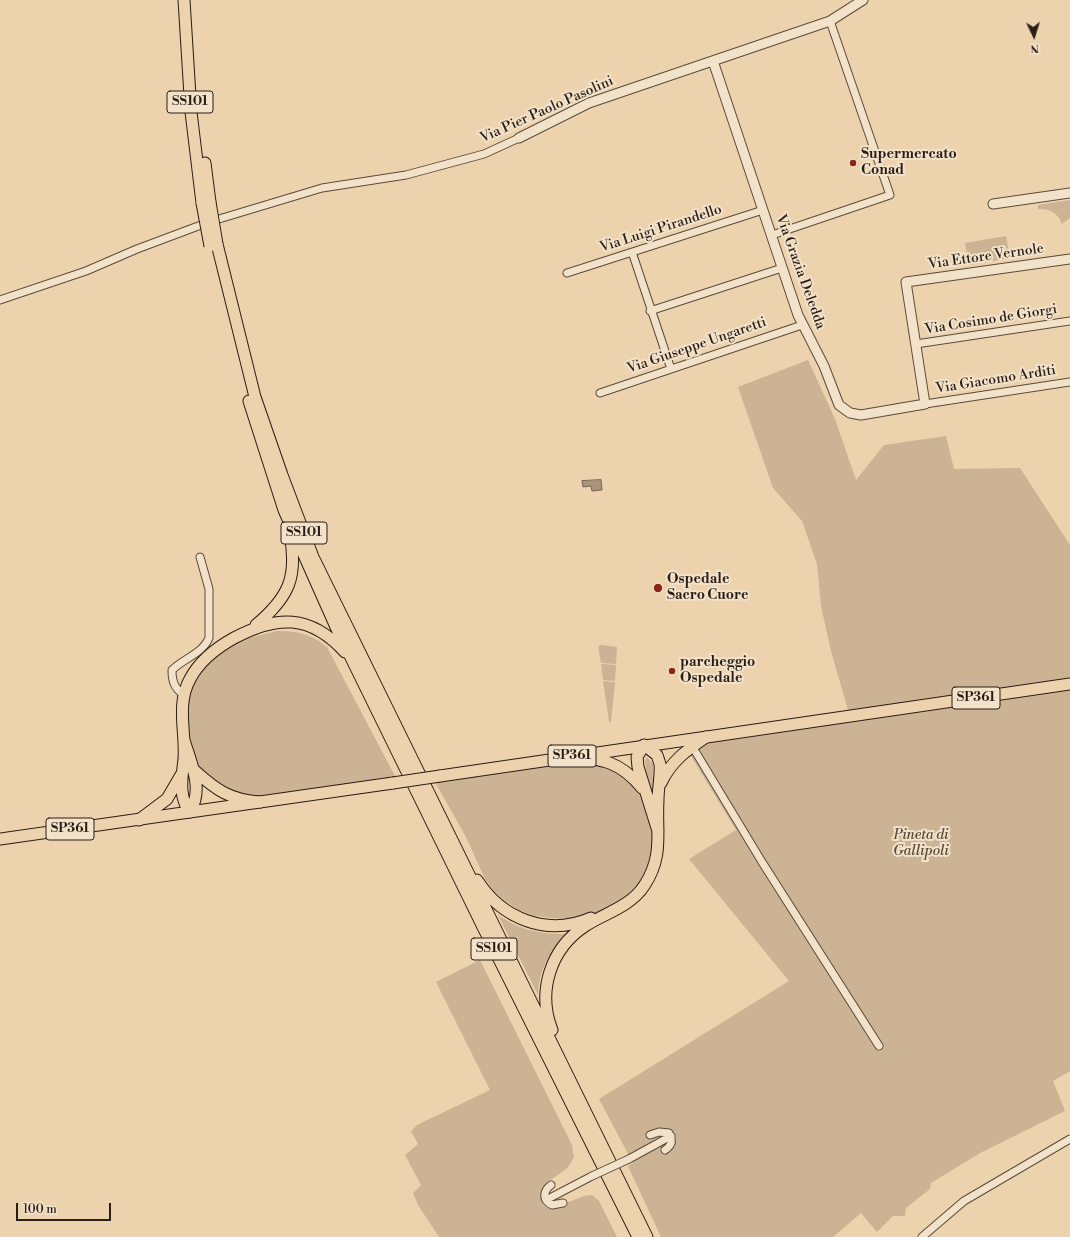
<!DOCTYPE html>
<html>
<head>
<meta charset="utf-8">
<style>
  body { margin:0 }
  #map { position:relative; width:1070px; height:1237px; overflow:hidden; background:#ecd2ad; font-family:"Libre Bodoni",serif }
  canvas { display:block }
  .north { position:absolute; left:1014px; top:16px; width:40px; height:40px; -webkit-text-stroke:3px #f3e2ca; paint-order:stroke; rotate:176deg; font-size:11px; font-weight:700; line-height:16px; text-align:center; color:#2a1d15 }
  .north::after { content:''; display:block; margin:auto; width:14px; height:18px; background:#2a1d15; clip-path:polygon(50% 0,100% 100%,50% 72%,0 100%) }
  .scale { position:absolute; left:16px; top:1203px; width:95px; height:18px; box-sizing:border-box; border:2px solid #2a1d15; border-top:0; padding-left:5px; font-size:12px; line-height:14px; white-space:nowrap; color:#2a1d15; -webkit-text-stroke:3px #f3e2ca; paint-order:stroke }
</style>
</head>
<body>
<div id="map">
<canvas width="1070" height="1237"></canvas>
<div class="north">N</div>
<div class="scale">100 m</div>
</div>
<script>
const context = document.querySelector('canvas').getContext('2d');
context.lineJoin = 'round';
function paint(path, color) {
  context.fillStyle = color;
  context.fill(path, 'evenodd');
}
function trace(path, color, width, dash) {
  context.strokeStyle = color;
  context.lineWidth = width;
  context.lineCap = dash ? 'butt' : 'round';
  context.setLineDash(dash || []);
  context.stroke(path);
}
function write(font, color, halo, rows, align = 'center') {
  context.font = font + ' "Libre Bodoni",serif';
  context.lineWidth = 4;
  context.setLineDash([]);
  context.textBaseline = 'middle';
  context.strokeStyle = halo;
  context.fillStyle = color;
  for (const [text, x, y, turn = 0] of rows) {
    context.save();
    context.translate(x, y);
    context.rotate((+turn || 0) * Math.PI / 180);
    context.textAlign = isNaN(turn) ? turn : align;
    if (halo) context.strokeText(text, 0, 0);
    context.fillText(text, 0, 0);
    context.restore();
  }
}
paint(new Path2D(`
  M1070,200V218L1062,224C1058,213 1050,208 1038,209V205Z
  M1006,236L1010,258L969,265L965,243Z
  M808,360L835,419L856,480L884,445L946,436L954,469L1020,468L1070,545V1071L1053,1081L1065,1111L980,1153L931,1183L930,1189L906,1208L905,1216H893L877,1232L861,1213L833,1237H661L628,1166L633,1163L599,1099L789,981L689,859L736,830L689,753L707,743L718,740L751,737L832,724L848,710L831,651L821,606L817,564L802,521L773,488L738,387Z
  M277,631C298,631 311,634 327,647L396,778L260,798L227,793L197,766L191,753L186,724L189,694L196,678L213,656L240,640Z
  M601,645L617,647L616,664L601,663L598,647Z
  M601,664L616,665L615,681L603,680Z
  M603,681L615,682L611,722H609Z
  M647,757L653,764V793L646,772L645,760Z
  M588,761L618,770L643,796L654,833L652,859L641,884L628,896L601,912L586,918L573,920L535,916L519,910L504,900L494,891L485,879L466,837L435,782L570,762Z
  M498,915C519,930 540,934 565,934C549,953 539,970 538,995Z
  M480,960L572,1145L574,1157C572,1160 570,1165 567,1168C557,1177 540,1183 541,1198C542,1205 545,1207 551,1209L584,1196L592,1195L599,1201L617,1237H439L418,1205L413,1193L421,1185L405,1155L418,1144L411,1131L417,1125L490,1090L436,982Z`), '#cbb393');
const water = new Path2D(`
  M601,480L602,490L592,491L591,486L583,487L582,481Z`);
paint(water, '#aa9479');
trace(water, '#776451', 1);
const minor = new Path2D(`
  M772,235L890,195L830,21
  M632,252L671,369
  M567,273L763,210
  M0,300L86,271L137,249L209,222L322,188L406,175L484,154L519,138
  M650,311L782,268
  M916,344L1070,321
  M600,393L802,325
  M925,404L1070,382
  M184,695C174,688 172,681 172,670C183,659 203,653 209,638V589L200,557
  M692,746L762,862L879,1046
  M650,1135L659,1132L669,1133C673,1141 672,1145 665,1150
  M629,1159L671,1136
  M551,1185C543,1191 542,1200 552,1205L563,1203
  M546,1200L592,1176
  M922,1237L964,1201L1070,1139`);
const tertiary = new Path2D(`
  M713,61L798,315L824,366L839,405L850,413L861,415L925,404L906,282L1070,259
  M519,138L589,103L830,21L863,0
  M993,204L1070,193`);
const primary = new Path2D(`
  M440,776L1070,684
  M0,839L393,783`);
const trunk = new Path2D(`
  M184,0L191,112L202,203
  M205,163L210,202
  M217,244L255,397L282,475L313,557L647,1237
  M249,401L284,510L336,627L482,925L638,1237
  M256,625C289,597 298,577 290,534
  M184,740C191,764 204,788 190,812C178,797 182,777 184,759C186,733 176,704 190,679C200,660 216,648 234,638C277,615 310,614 345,652
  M569,756C602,759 620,761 642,788
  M194,770C216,790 230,800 260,802
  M661,783C671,761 687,750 706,737
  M139,820L167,799L181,775
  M477,880C502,919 547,937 591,918
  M552,1030C537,992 550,949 585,926C605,913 630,907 644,886C664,856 656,833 658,800C658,788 661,776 660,764L657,755L644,745L637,757L638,767L658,831`);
trace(minor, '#5a4a3b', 9);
trace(tertiary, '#5a4a3b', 11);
trace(primary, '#2a1d15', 13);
trace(trunk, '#2a1d15', 13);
trace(minor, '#f3e2ca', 7);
trace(tertiary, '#f3e2ca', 9);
trace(primary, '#ecd2ad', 11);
trace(trunk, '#ecd2ad', 11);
const minorBridge = new Path2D(`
  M592,1176L629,1159`);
const primaryBridge = new Path2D(`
  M393,783L440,776`);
const trunkBridge = new Path2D(`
  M210,202L217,244
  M202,203L210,246`);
trace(minorBridge, '#5a4a3b', 9, []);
trace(primaryBridge, '#2a1d15', 13, []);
trace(trunkBridge, '#2a1d15', 13, []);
trace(minorBridge, '#f3e2ca', 7);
trace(primaryBridge, '#ecd2ad', 11);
trace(trunkBridge, '#ecd2ad', 11);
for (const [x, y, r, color] of [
  [853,163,4,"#8f2418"],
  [658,588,5,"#8f2418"],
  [672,671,4,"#8f2418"]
]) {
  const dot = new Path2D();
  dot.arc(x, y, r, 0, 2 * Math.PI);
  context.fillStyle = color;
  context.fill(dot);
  trace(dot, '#f3e2ca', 1.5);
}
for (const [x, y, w] of [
  [190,102,46],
  [304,533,46],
  [976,698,48],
  [572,756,48],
  [70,829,48],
  [494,949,46]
]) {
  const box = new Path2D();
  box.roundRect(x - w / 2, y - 11, w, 22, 3);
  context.fillStyle = '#f3e2ca';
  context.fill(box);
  trace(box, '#2a1d15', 1);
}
write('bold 13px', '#2a1d15', null, [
  ["SS101",190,102],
  ["SS101",304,533],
  ["SP361",976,698],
  ["SP361",572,756],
  ["SP361",70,829],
  ["SS101",494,949]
]);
write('14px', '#2a1d15', '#f3e2ca', [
  ["Via Pier Paolo Pasolini",547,110,-24],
  ["Via Luigi Pirandello",661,229,-18],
  ["Via Ettore Vernole",986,257,-8],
  ["Via Grazia Deledda",800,272,70],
  ["Via Cosimo de Giorgi",991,320,-9],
  ["Via Giuseppe Ungaretti",697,346,-19],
  ["Via Giacomo Arditi",996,380,-9]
]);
write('bold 14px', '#2a1d15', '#f3e2ca', [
  ["Supermercato",861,155],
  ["Conad",861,171],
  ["Ospedale",667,580],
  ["Sacro Cuore",667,596],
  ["parcheggio",680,663],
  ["Ospedale",680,679]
], 'left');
write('italic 14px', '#5a4a3b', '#f3e2ca', [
  ["Pineta di",921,836],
  ["Gallipoli",921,852]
]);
</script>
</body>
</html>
